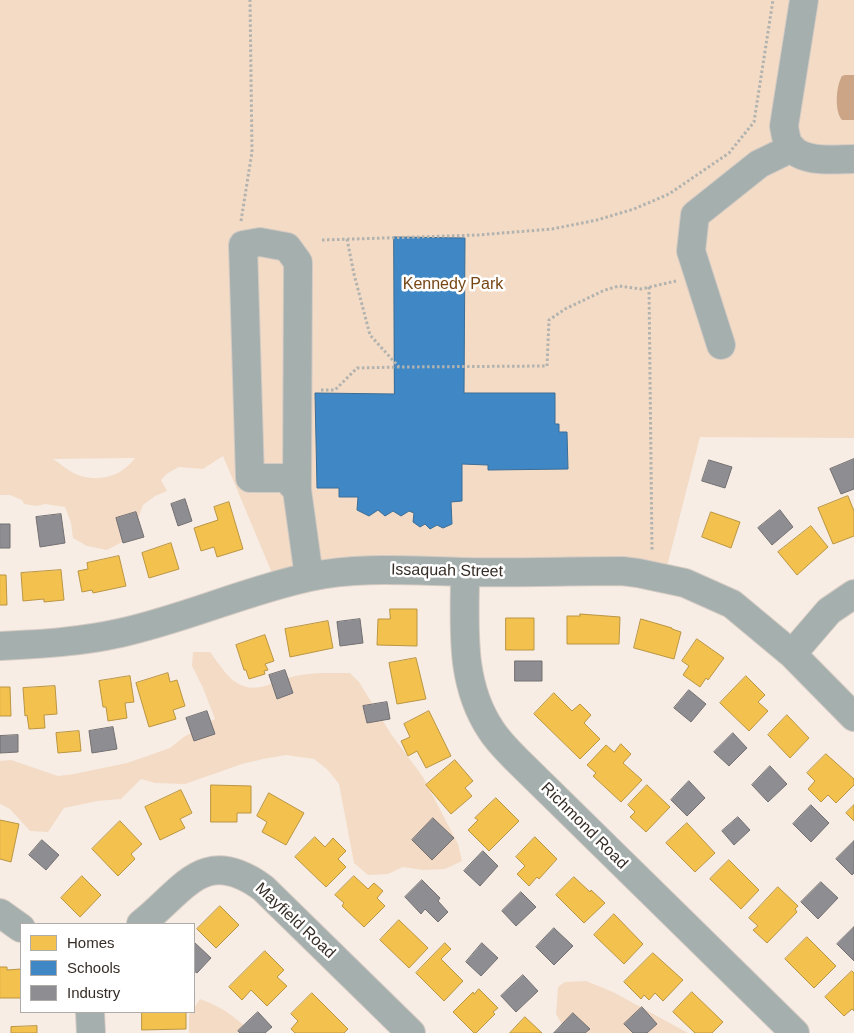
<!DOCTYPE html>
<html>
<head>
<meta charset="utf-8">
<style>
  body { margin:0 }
  #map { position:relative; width:854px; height:1033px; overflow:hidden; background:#f7ede4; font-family:Arial,sans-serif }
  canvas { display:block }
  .legend { position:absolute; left:20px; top:923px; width:175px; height:90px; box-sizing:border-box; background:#fff; border:1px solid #afaba8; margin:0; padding:6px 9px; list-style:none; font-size:15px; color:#362d26 }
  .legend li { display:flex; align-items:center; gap:10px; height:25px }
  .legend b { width:25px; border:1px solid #afaba8 }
</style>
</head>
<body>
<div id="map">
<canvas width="854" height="1033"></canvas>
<ul class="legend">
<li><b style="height:14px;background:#f2c14e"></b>Homes</li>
<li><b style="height:14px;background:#3f88c5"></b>Schools</li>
<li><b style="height:14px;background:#8d8d92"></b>Industry</li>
</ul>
</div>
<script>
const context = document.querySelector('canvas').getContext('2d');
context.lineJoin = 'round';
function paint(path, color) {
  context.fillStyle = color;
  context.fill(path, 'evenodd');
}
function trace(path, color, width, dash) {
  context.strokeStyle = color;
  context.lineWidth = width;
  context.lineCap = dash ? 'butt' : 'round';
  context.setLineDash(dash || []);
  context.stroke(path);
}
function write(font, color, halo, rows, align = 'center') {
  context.font = font + ' Arial,sans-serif';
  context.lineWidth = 5;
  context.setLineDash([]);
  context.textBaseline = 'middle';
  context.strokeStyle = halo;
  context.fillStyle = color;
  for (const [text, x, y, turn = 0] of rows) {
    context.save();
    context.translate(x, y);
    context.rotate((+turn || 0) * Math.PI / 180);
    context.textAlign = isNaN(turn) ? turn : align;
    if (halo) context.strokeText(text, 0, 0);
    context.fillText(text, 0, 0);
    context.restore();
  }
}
paint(new Path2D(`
  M0,0H854V438L700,437L664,578L277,585L223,456L203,469L179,467L168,473L161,480L167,491L155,496L143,505L134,529L122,542L107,550L87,546L73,538L71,523L65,507L45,504L37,506L24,504L22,500L10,495H0ZM135,458C123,475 102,482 81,476C71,473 62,465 53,459Z
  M193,652H210C225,672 236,694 265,686C275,683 285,678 295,676C312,672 332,673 350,673L359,682L391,734L423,777L458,844L462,861L445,869L423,870L403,867L388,874L368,875L354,863L339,784L328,770L314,759L286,755L263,759L242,764L185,784L155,783L141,779L121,799L97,801L64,808L48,832L30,831L10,809L0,804V761L11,760L58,776L74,774L127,763L170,748L184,737L215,719L203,688L192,666Z
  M586,981L613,992L688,1033H567L556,1014L558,987L565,982Z
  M200,999C224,1008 234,1016 252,1033H189V1015L191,1012H194V1008Z`), '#f3dbc6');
paint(new Path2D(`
  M845,75H854V120H842C834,111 836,86 842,76Z`), '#cba586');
const homes = new Path2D(`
  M848,496L854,511V536L833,544L818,508Z
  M229,502L243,549L217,557L214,547L201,551L194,528L218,520L214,507Z
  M711,512L740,522L731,548L702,537Z
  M811,526L828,547L797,575L778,552Z
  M171,543L179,569L149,578L142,553Z
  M119,556L126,586L93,593L92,590L82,592L78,571L88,569L87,563Z
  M61,570L64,600L44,602V599L23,601L21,573Z
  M0,575H6L7,605H0Z
  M390,609H417V646L377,645L378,619H390Z
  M580,614L620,617L619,644H567V616H580Z
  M506,618H534V650H506Z
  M641,619L672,628V629L681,632L674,659L634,648Z
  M328,621L333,648L290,657L285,629Z
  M265,635L274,661L265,664L268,670L264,671L265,674L249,679L246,670H244L236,645Z
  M697,639L724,658L708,680L706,678L700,687L683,675L689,666L682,661Z
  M416,658L426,699L397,704L389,663Z
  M168,673L170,682L177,680L185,706L173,710L176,719L149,727L136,683Z
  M130,676L134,702L125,703L127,718L108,721L106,707H103L99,681Z
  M746,676L765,695L758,702L768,711L749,731L720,703Z
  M55,686L57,714L44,715L45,728L29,729L27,715L25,716L23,688Z
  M0,687H10L11,716H0Z
  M554,693L572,711L580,704L591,715L584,723L600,739L580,759L534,714Z
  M429,711L451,756L426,768L417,751L408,756L401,741L410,737L404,724Z
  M787,715L809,738L790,758L768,735Z
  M79,731L81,751L58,753L56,733Z
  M621,744L631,754L623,763L642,780L621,802L593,776L596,773L587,765L606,745L614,752Z
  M826,754L854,779V785L836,803L828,795L821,802L808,789L815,781L807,773Z
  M455,760L473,781L465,788L472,796L451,814L426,785Z
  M211,785L251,786V813H237V822H211Z
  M647,785L670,807L646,832L630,817L635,812L628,805Z
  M181,790L192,813L180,819L185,828L160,840L145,807Z
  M269,793L304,813L286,845L262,832L267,822L257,816Z
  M496,798L519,821L489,851L468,830L478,820L475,818Z
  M854,805V821L846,813Z
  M0,820L19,824L11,862L0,859Z
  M120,821L142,844L131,854L135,859L118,876L92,849Z
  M687,823L715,853L695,872L666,843Z
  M315,837L325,847L333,838L346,851L338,859L346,867L326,887L295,857Z
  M535,837L557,859L539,879L537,877L529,886L517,874L525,866L516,857Z
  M729,860L759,890L741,909L710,879Z
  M82,876L101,895L80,917L61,898Z
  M354,876L368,889L374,883L383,891L377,898L385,906L364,927L342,906L344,903L335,895Z
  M574,877L590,892L591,890L605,903L584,923L556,895Z
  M778,887L798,906L795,909L797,912L767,943L753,930L758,926L749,918Z
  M220,906L239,925L216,948L197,929Z
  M614,914L643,944L624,964L594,935Z
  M399,920L428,948L409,968L380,940Z
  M807,937L836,966L814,988L785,959Z
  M445,943L451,949L441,959L463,981L444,1001L416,973Z
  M265,951L284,970L277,977L287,986L267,1006L251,990L242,1000L229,987Z
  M653,953L683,980L663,1001L655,993L649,1000L644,995L641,999L624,982Z
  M0,967H7V970L21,969V998H0Z
  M852,971L854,973V1011L852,1009L844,1016L825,997Z
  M479,989L498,1008L493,1012L495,1014L476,1033H474L453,1012L473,992L474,994Z
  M692,992L723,1022L712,1033H695L673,1012Z
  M312,993L348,1029L344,1033H295L291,1029L298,1021L291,1014Z
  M142,1012H186V1029L142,1030Z
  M525,1017L542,1033H510Z
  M37,1026V1033H11V1027Z`);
paint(homes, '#f2c14e');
trace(homes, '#ba9542', 1);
const schools = new Path2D(`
  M394,237L465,238L464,393H555V424H559V432H567L568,469L488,470V465L462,464V501L451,502L452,524L443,528L437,525L430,529L425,524L420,527L413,522L414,513L409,511L401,516L393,511L385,516L378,510L369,516L357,510L358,497H339V488H317L315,393L394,394Z`);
paint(schools, '#3f88c5');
trace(schools, '#3c6d95', 1);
const industry = new Path2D(`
  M854,459V489L841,494L830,469Z
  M709,460L732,467L725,488L702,481Z
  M185,499L192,521L178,526L171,504Z
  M780,510L793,527L772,545L758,528Z
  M136,512L144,537L123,543L116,518Z
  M61,514L65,543L40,547L36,517Z
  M0,524H10V548H0Z
  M360,619L363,643L340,646L337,622Z
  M515,661H542V681H515Z
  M285,670L293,693L277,699L269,675Z
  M689,690L706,704L691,722L674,708Z
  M387,702L390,719L367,723L363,706Z
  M207,711L215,734L194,741L186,718Z
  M113,727L117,749L92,753L89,731Z
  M733,733L747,748L729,766L714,752Z
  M18,735V752L0,753V736Z
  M770,766L787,784L768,802L752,785Z
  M689,781L705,798L687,816L671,800Z
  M811,805L829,823L811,842L793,824Z
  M738,817L750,830L734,845L722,831Z
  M433,818L454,838L432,860L412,840Z
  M42,840L59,855L46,870L29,855Z
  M854,841V873L852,875L836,859Z
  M483,851L498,866L480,886L464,871Z
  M422,880L440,898L438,901L448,912L438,922L425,909L421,914L405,897Z
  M821,882L838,898L818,919L801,902Z
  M521,892L536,907L516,926L502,911Z
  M854,927V961L837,944Z
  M554,928L573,946L554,965L536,947Z
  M194,942L211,958L197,973L194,971Z
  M482,943L498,958L481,976L466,962Z
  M523,975L538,991L516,1012L501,996Z
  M642,1007L657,1024L647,1033H633L624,1024Z
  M258,1012L272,1027L265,1033H240L238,1031Z
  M573,1013L590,1029L585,1033H554Z`);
paint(industry, '#8d8d92');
trace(industry, '#737072', 1);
const minor = new Path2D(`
  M804,0L784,126C785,132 786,140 789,145C802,164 834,159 854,159
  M721,345L691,251L695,215L759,164L792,148
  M297,490L286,478H250L243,245L260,242L287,247L298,262L297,490L309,577
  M465,572C465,627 459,682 491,730C498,741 508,751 517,760L795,1033
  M0,646C41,644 80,642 120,633C184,619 245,591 309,577C359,566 412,571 463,572C516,573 569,571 622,571L638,573L685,583L732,604L792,654L854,717
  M792,654L829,611L854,594
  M0,913L21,928
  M141,924C185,889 204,845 263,888L411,1033
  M90,1012L91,1033`);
trace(minor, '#d3cac3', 30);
trace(new Path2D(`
  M241,221L252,152L250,0
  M347,239L354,274L370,335L399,367L547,366L549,320L565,309L605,290L619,286L641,289L676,281
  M322,240L478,235L552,229L597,220L634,209L669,194L729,153L754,122L773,0
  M649,287L652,550
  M321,390H335L357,368L398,367`), '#b2b3af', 3, [2.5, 2.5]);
trace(minor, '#a5afad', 28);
write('16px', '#764615', '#fff', [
  ["Kennedy Park",453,285]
]);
write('16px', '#362d26', '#fff', [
  ["Issaquah Street",447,571,1],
  ["Richmond Road",584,826,45],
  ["Mayfield Road",295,921,43]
]);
</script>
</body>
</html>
